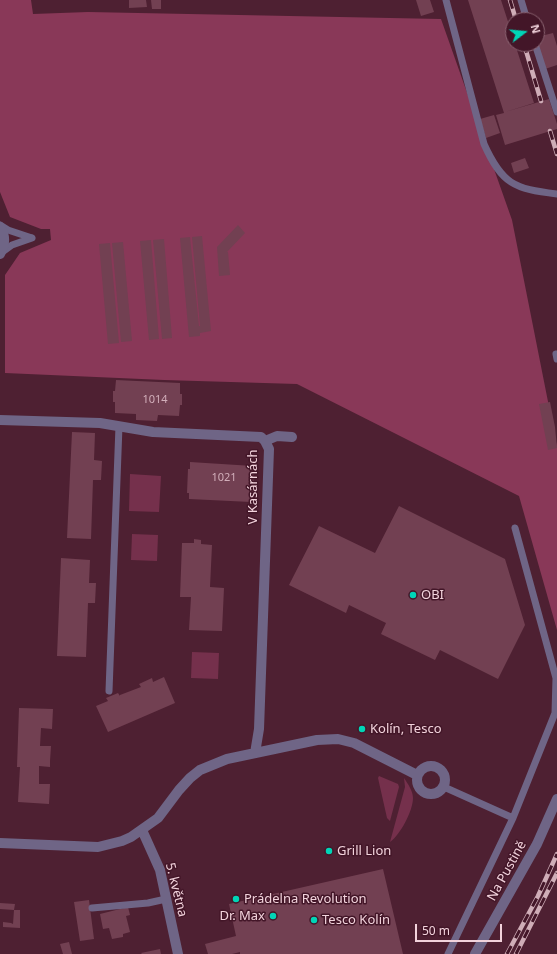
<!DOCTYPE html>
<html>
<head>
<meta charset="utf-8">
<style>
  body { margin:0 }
  #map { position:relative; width:557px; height:954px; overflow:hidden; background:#4e2032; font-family:"Noto Sans",sans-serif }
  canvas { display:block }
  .north { position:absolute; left:505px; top:12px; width:40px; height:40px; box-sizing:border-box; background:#431628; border:1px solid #896270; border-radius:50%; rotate:74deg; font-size:11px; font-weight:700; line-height:16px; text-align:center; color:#f2d3dc }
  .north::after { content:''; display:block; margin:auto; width:14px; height:18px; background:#00d5b7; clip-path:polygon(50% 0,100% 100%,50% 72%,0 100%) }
  .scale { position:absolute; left:415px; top:924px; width:87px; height:18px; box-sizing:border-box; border:2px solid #f2d3dc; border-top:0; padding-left:5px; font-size:12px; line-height:14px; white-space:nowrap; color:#f2d3dc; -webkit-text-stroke:3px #431628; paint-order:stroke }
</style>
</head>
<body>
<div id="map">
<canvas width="557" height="954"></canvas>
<div class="north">N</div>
<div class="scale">50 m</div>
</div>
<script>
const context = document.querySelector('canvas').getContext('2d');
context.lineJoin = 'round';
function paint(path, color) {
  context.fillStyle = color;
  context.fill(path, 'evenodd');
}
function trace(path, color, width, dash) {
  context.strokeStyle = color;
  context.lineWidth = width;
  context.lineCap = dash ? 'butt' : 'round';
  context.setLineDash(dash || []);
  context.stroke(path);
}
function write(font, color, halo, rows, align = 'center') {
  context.font = font + ' "Noto Sans",sans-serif';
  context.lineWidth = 3;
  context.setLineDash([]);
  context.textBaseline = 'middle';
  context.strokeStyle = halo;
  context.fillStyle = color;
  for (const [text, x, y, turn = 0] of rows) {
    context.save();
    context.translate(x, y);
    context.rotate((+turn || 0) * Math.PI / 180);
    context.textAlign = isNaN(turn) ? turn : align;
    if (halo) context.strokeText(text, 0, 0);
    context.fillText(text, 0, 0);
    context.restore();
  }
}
paint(new Path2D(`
  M130,474L161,476L159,512L129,511Z
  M132,534L158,535L157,561L131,560Z
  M192,652L219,653L218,679L191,678Z
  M379,776L398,784L399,787L390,821L387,818L378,778Z
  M404,778C408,784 413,791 413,798C413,811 400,835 390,842L405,787Z`), '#75304c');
paint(new Path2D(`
  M0,0H31L33,14L88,12L441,19L512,220L557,447V630L519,496L297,384L164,380L5,373V275L20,253L51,240L50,229H41L10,217L0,192Z`), '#893858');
paint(new Path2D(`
  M129,0H146L147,7L129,8Z
  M151,0H161V9H152Z
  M416,0H430L434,12L421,16Z
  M468,0H501L513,37V44H515L534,103L505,112L549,99L557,124V129L505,145L496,115L504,113Z
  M553,33L557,46V65L545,69L537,44V37Z
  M494,115L500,133L486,138L480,119Z
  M525,158L529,168L514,173L511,163Z
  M238,225L245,233L227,252H228L230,275L219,276L217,247Z
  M202,236L211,331L200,333V336L189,337L180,238L190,237L199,326H200L192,237Z
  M164,239L172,338L162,339L153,240Z
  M151,240L159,339L149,340L140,241Z
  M123,242L132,341L121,342L112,243Z
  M110,243L119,343L108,344L99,244Z
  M116,380L180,383V394H182V405H180L179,416L158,415L157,421L136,420V414L115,413V402H113V391H115Z
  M550,402L555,427L557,448L548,450L539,404Z
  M72,432L95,433L94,460L102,461L101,480H93L91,539L67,538Z
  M190,462L253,466V472H254L253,496H252L251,502L189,499V493H187L188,469H190Z
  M399,506L505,559L525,625L498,679L440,650L435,660L381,634L386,623L349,605L346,613L289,585L319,526L375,553Z
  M194,539L201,540V544L212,545L210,587L224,588L222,631L189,630L191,597H180L182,543H194Z
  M61,558L90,560L89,583H96L95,603H88L86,657L57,656Z
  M164,677L175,703L108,732L96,706L108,701L106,698L118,693L120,696V695L141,687L139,684L152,678L153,682Z
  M19,708L53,709L52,729L41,728L40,746H51L50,761V767L39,766V784H50L49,804L18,802L20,767H17Z
  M383,869L403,954H240V952L232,954H208L205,944L236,936L229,904Z
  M89,900L94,939L80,941L74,902Z
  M0,903L15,904L14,910L0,909Z
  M128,907L130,915L126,916L130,932L123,934V937L112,939L109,928L103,929L100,914Z
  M14,910H20V928L3,927V922L11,923L13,924Z
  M69,942L72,954H63L60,944Z
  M160,949L161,954H142L141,953Z`), '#724052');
trace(new Path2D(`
  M446,0L484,144C502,184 514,189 557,194
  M521,0L527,20
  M535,44L557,112
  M0,225L8,230L32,238
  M1,253L12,245L32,238
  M556,354L557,359
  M109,691L119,426
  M444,787L513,818L448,954
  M513,818L555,713L556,678L515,528
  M92,908L148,903L166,899`), '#6f6586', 7);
trace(new Path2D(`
  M0,420L100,423L153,432L261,437L265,441L269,449L259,729L255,753
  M265,441L277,436L292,437
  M417 780a14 14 0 1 1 28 0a14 14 0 1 1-28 0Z
  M142,830L160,870L178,954
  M0,843L98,847L122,841L131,837L158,818L179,790L190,778L200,770L227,759L317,740L338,739L354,743L417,775
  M475,954L537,844L557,799`), '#6f6586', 10);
trace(new Path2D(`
  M0,227C6,236 5,245 0,254`), '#6f6586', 10);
const rail = new Path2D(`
  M510,0L516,20
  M524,44L541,101
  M550,131L557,154
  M507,954L538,896L557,854
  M516,954L557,873`);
trace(rail, '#cfadb7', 4.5);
trace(rail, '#431628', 3, [9]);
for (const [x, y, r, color] of [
  [413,595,4,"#00d5b7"],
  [362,729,4,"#00d5b7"],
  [329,851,4,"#00d5b7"],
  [236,899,4,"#00d5b7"],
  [273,916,4,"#00d5b7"],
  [314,920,4,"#00d5b7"]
]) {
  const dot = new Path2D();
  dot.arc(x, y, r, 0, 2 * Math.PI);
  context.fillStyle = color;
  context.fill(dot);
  trace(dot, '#431628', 1.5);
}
write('11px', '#d2aeba', null, [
  ["1014",155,400],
  ["1021",224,478]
]);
write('13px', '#f2d3dc', '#431628', [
  ["V Kasárnách",253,487,-90],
  ["Na Pustině",507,871,-61],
  ["5. května",176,890,76]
]);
write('13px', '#f2d3dc', '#431628', [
  ["OBI",421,595],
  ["Kolín, Tesco",370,729],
  ["Grill Lion",337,851],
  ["Prádelna Revolution",244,899],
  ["Dr. Max",265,916,"right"],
  ["Tesco Kolín",322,920]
], 'left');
</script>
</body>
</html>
